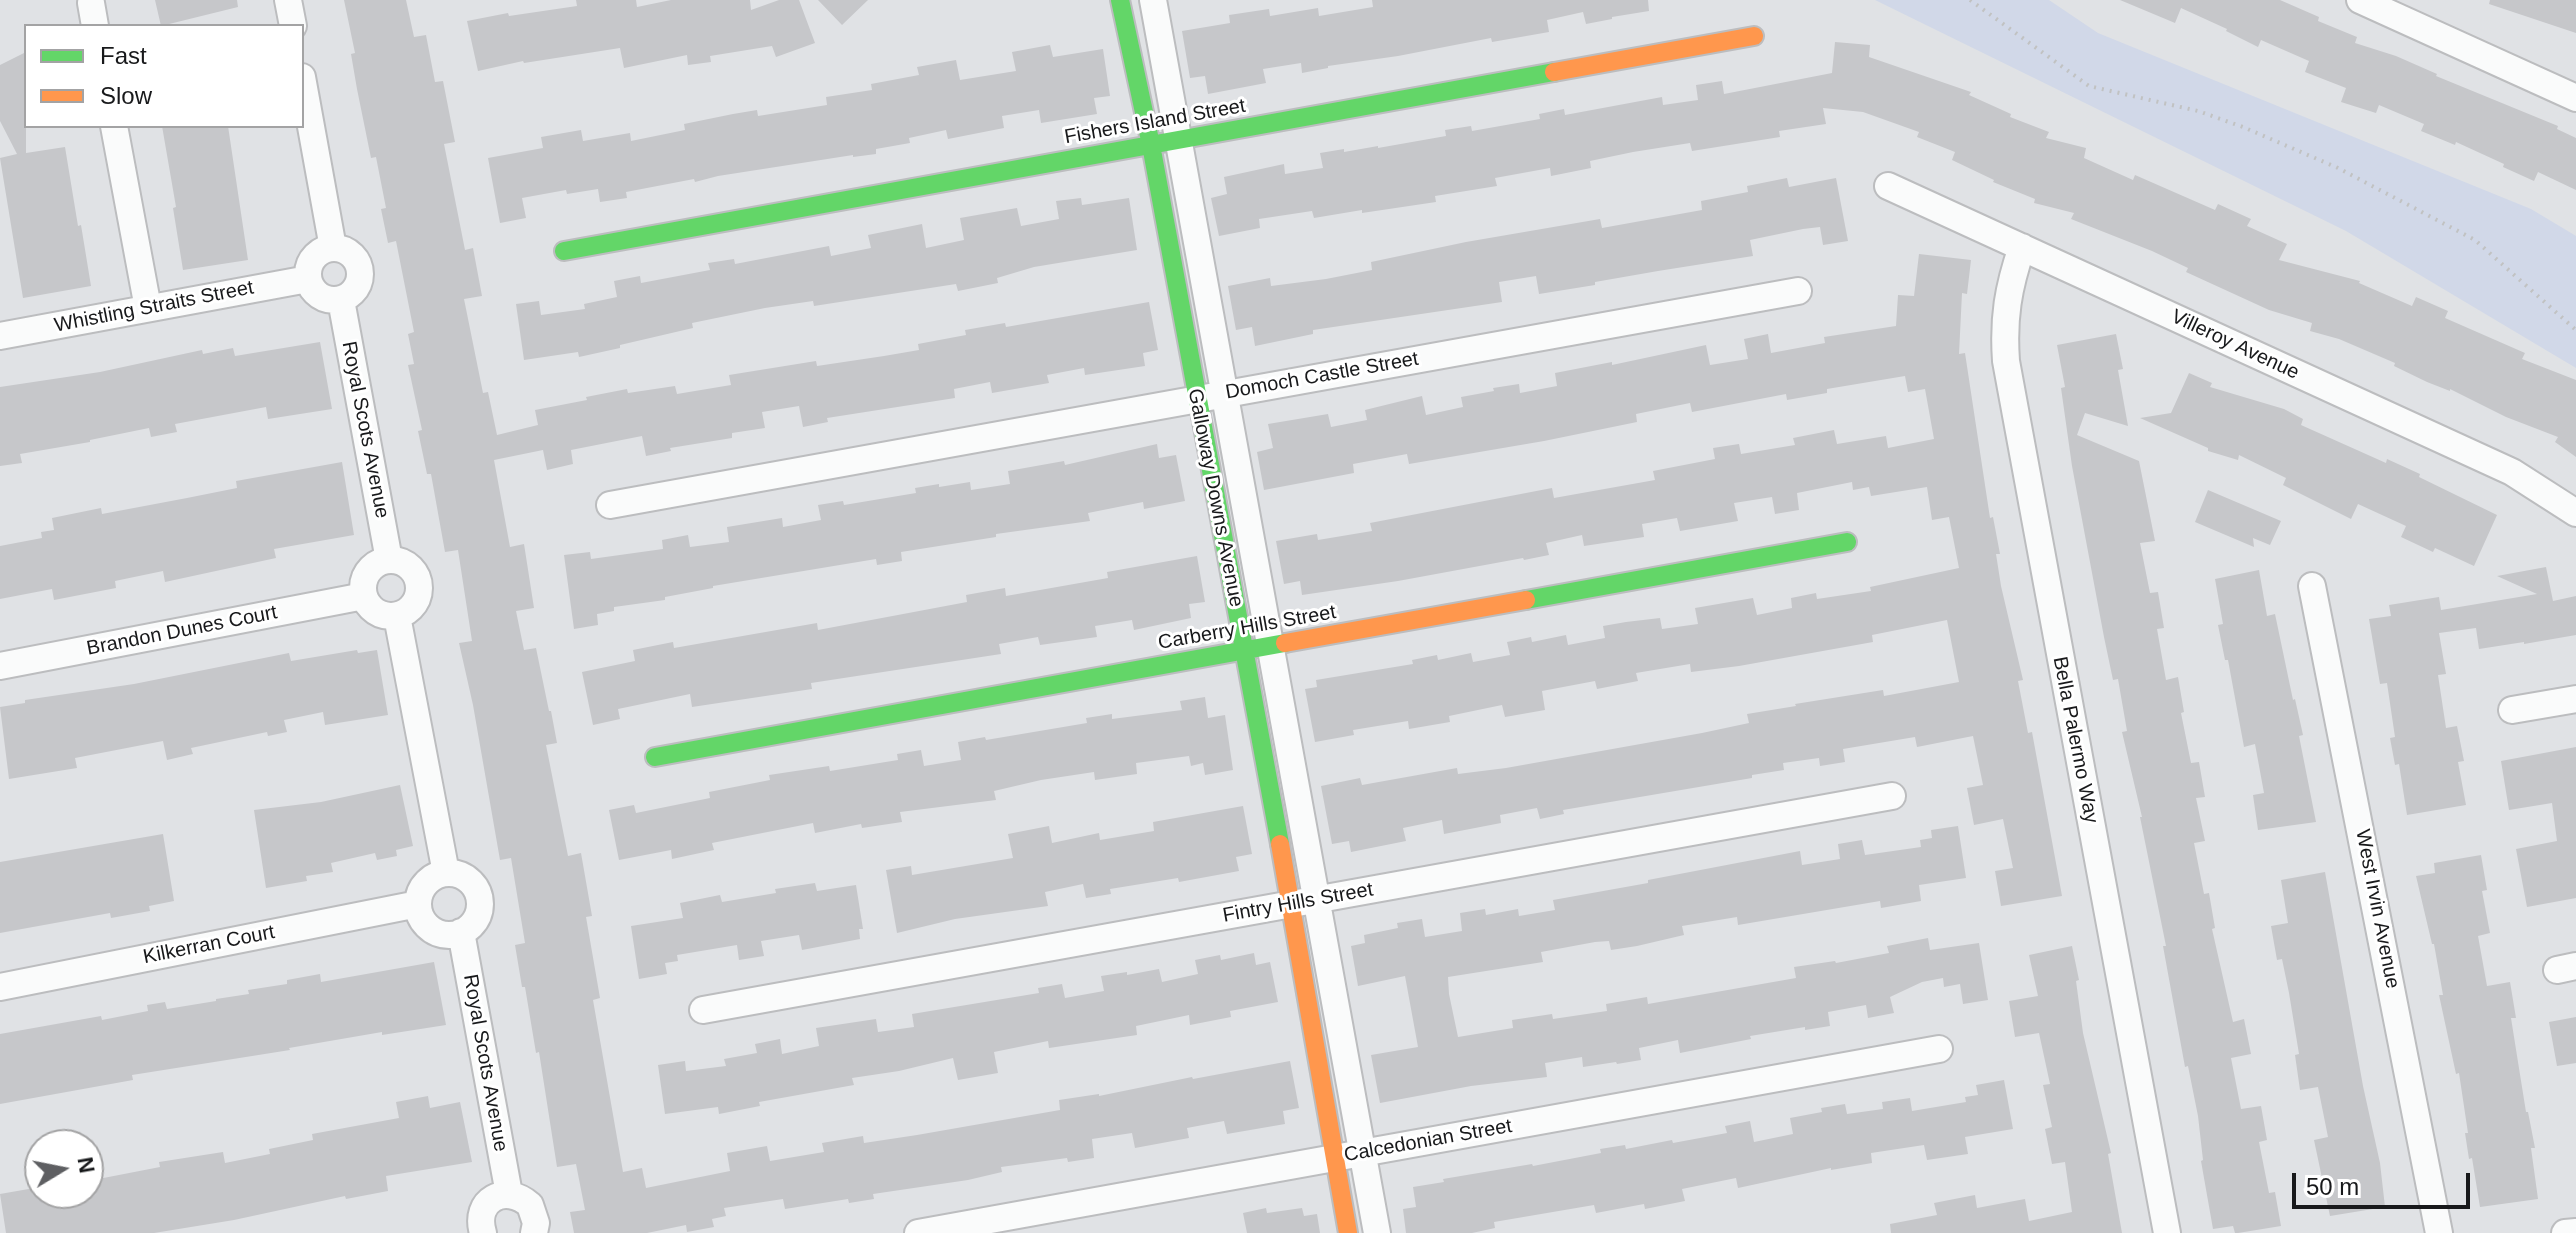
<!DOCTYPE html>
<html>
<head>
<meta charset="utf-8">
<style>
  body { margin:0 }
  #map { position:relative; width:2576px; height:1233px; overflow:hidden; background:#e0e2e5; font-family:Helvetica,sans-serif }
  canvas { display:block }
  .legend { position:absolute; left:24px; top:24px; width:280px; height:104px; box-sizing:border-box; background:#fff; border:2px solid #a3a3a4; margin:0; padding:10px 14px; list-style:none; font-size:24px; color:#18191b }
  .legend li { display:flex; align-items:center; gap:16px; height:40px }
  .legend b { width:40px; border:2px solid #a3a3a4 }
  .north { position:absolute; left:24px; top:1129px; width:80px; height:80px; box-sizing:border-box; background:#fff; border:2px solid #a3a3a4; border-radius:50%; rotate:80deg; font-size:22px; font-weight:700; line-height:32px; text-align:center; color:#18191b }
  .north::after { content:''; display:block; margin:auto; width:28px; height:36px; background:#5e5f62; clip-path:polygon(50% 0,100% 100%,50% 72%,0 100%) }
  .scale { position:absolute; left:2292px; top:1173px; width:178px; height:36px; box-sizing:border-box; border:4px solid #18191b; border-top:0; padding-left:10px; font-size:24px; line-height:28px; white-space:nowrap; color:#18191b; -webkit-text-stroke:6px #fff; paint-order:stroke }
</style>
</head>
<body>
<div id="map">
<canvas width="2576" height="1233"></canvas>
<ul class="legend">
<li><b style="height:10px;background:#63d668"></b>Fast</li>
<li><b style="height:10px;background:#ff974d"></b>Slow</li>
</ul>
<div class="north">N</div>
<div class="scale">50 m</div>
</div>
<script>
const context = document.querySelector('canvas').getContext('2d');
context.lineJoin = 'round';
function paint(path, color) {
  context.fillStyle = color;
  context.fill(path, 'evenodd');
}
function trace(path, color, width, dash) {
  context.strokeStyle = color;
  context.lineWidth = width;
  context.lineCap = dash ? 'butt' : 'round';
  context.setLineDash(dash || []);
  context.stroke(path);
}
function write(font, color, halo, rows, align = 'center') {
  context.font = font + ' Helvetica,sans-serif';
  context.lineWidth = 6;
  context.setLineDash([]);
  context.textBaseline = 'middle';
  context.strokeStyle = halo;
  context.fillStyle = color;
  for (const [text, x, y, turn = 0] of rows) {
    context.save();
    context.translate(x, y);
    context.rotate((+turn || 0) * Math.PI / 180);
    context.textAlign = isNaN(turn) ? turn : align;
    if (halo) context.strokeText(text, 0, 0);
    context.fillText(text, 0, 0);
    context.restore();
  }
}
paint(new Path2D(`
  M1875,0H2049L2098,33L2531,209L2576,236V368L2346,231Z`), '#d1d8e8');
paint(new Path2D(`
  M155,0H237L238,7L161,26Z
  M344,0H406L414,37L426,35L435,82L443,81L455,142L444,144L465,250L473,248L482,296L464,299L483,393L488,392L497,435L538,425L535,410L587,400L586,397L627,389L628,393L675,386L677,394L731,385L729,375L816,361L817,366L884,356L919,350L918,344L966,335L965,330L1005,323L1006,327L1149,302L1158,350L1143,353L1145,366L1085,375L1084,368L1047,375L1049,383L992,393L990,382L954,389L955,398L827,418L828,422L803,427L799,406L762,412L765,428L732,433V438L670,448L671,451L646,456L642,436L571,450L573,464L547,470L543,450L494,460L510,547L524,544L534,608L516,611L524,650L536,648L549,711H551L557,743L546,745L568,856L581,853L592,916L586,917L600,998L593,1000L623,1172L642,1168L646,1188L730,1171L727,1153L767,1146L770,1161L824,1152L822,1143L863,1136L864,1143L917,1135L1060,1110L1059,1100L1099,1094V1096L1192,1077L1193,1079L1290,1061L1299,1108L1283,1111L1285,1124L1227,1134L1224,1121L1187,1128L1189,1138L1135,1148L1132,1133L1092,1139L1094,1158L1068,1162L1067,1158L1001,1167L1002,1172L968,1180L873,1194L874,1199L849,1203L848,1199L785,1209L783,1199L724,1208L726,1216L712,1219L714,1227L687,1232L686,1225L647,1233H574L570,1212L585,1210L576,1164L557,1167L539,1052L536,1053L525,987H522L515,945L525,943L511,858L500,860L473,705L459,643L472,641L458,550L445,552L431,474H427L418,431L422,430L408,365L414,364L408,334L414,332L396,241L388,243L381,209L386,208L376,157L371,158L357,89L351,54L355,53Z
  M576,0H636L637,7L671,0H750L751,10L779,0H799L815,43L776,57L772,46L710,56L711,62L688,65L687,55L624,68L620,48L524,63L523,61L478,71L467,21L508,13L509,16L577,6Z
  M818,0H868L842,25Z
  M1372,0H1648L1649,11L1612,17V19L1586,24L1583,12L1547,20L1549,32L1492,42L1491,38L1398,56L1328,66V68L1302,73L1301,63L1263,69L1266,83L1208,94L1205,76L1190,78L1182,31L1230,23L1229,15L1269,9L1270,16L1318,8L1319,16L1373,7Z
  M2120,0H2280L2319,17L2318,21L2357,37L2355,43L2396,56L2437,74L2436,76L2558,126L2557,129L2576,138V190L2538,172L2534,181L2503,167L2504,164L2456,142L2455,145L2421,131L2424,124L2379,105L2376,113L2341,102L2346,88L2305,72L2309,61L2261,40L2258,47L2226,31L2227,29L2181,8L2175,23Z
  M2490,0H2576V33L2489,4Z
  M1835,42L1870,45L1869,57L1971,92L1969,95L2011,114L2010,117L2049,132L2046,138L2086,148L2084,158L2133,180L2135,175L2215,210L2218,204L2251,219L2247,226L2287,244L2279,260L2360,281L2359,283L2412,306L2416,297L2448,311L2445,318L2525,353L2522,359L2576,380V457L2555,442L2558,437L2506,417L2450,389V391L2427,382L2394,366L2395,363L2339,339L2310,331L2312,323L2269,310L2186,272L2188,268L2152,251L2071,219L2074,213L2034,203L2035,199L1993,182L1994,180L1952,160L1955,152L1917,137L1919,132L1863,112L1823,108L1826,124L1779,131L1780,137L1692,151L1690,143L1633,152L1590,161L1591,168L1551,176L1550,168L1495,178L1497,186L1435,196L1436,202L1362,213V210L1314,218L1312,211L1259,219L1260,228L1219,236L1211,198L1227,194L1224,177L1284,164L1285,174L1323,168L1320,153L1344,149V152L1378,146V148L1446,136L1445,130L1471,126L1472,131L1540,119L1539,114L1564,109L1565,115L1662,97L1663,105L1698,100L1696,85L1722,81L1724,94L1832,73Z
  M1050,45L1053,57L1103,49L1110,96L1094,98L1097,114L1041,123L1039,110L1002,116L1004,128L948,139L946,130L909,138L910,143L876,149V154L853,157V155L718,176L695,182L694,179L626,192L627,198L600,202L598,189L567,194L566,190L522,198L526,218L500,223L488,158L543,148L541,137L581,130L583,141L630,133L631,141L685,130L684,124L733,114L757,110L758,116L827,105L826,97L872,90L871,84L919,75L917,67L956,60L960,80L1016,71L1012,52Z
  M26,52V153L65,147L78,226L81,225L91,286L23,298L0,158L17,154L0,121V65Z
  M162,126H228L248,260L183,270L173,208L176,207Z
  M1787,178L1789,187L1836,178L1848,241L1823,245L1820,227L1803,229L1750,240L1753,256L1658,271L1595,282V285L1539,294L1536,276L1499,282L1502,302L1313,330V334L1255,346L1252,327L1236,330L1228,286L1270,278L1271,286L1326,279L1372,270L1371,262L1466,242L1600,219L1602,228L1702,210L1701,201L1748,192L1747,186Z
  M1081,198L1082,205L1129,198L1137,250L1034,267L997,278L998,283L958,291L956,284L814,306L813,301L765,308L692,323L693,328L620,345V348L579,357L578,352L524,360L516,304L539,301L541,315L585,309L584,304L617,297L614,281L640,276L641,283L710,270L708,263L734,259L735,264L829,246L831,256L871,248L868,235L922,224L926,248L964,240L960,218L1017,208L1021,226L1059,219L1056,201Z
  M1919,254L1971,260L1967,294L1962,293L1959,354L1965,353L1990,518L1993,517L2000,554H1996L2001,586L2023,680L2018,681L2028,733L2032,732L2062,896L2001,906L1995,871L2013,868L2003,819L1974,825L1967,788L1983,785L1973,736L1917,747L1915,737L1843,749L1845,762L1820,766L1819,758L1783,763L1784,770L1752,775V778L1563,810L1564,814L1540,819L1537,808L1500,815L1501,823L1444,834L1442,820L1403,828L1406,841L1351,852L1349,841L1332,844L1321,786L1360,778L1362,785L1457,768L1458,774L1506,768L1702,733L1749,723L1747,714L1796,706L1795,704L1883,690L1884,696L1959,682L1947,620L1872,635L1873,642L1739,666L1691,672L1690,664L1636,673L1638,681L1597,689L1595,681L1542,691L1545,710L1505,717L1502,705L1449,716L1450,722L1409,729L1408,721L1353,730L1354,735L1315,742L1305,689L1317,687L1316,680L1413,664L1412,660L1437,655L1438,660L1471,653L1473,662L1510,655L1507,642L1531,637L1532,642L1566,635L1568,645L1605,638L1603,626L1626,622L1660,618L1662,629L1698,624L1695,608L1753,598L1757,615L1792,608L1791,598L1816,593L1817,599L1871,591L1870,587L1959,568L1949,517L1932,520L1927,487L1871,496L1869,487L1853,490L1852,482L1797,493L1799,510L1775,514L1772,497L1734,503L1738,521L1680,531L1677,518L1642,524L1644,537L1584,546L1582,535L1546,543L1549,555L1524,560L1523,558L1398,581L1302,595L1300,581L1284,584L1276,541L1317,534L1318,540L1372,531L1370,523L1552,488L1554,498L1655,480L1653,471L1715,459L1713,448L1739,444L1741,454L1795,445L1793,438L1834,430L1837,444L1886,436L1888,448L1934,439L1925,389L1908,392L1905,376L1827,389V393L1787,400L1786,394L1692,412L1690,403L1636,414L1637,422L1544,441L1409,464L1407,454L1353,464L1354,473L1264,490L1257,452L1273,448L1268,424L1328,414L1331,427L1367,420L1365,410L1422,396L1426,415L1463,407L1461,397L1494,391L1493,388L1519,384L1520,393L1557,386L1555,373L1586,367L1612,362V365L1706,345L1710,365L1748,359L1744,339L1768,334L1771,353L1825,343L1824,337L1896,326L1898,295L1914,296Z
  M2116,334L2123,369L2118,370L2128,426L2085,413L2077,435L2139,461L2155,541L2140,543L2150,593L2158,592L2164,628L2157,629L2166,680L2178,677L2184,712L2181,713L2191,763L2199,762L2205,797L2196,798L2205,841L2194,843L2204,894L2209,893L2215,928L2212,929L2233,1022L2244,1019L2251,1054L2231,1058L2241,1109L2261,1106L2267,1140L2259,1142L2269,1193L2275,1192L2281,1226L2238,1233H2235L2233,1226L2213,1229L2201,1161L2203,1160L2198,1116L2188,1066L2185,1067L2163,946H2166L2140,817H2142L2122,732L2127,731L2118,679L2113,680L2104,637L2072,466L2061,388L2065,387L2057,345Z
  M320,342L332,409L268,419L266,407L175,424L177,432L151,437L149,428L90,440V442L20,454L22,463L0,466V387L100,372L202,350L203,354L233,348L235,356Z
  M2189,373L2212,383L2210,387L2284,409L2303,419L2301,425L2386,463L2387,459L2420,474L2419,477L2497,515L2474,566L2435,548L2433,552L2401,537L2406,526L2358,504L2351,519L2283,485L2286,478L2239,455L2238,460L2208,451V448L2140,418L2171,413Z
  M1157,444L1159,458L1176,455L1185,501L1144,509L1143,502L1088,513L1090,521L996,534V537L901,552L902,561L877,565L876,559L713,586V588L665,597V600L614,607V611L597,614L598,625L574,629L564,555L590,552L591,559L663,549L662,540L688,535L690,547L729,542L727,527L782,518L783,527L821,520L818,505L843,501L844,505L916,493L915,488L939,484V487L970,482L971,490L1010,484L1008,471L1064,461L1065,465Z
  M342,462L354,535L274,549L276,558L165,582L163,571L115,581L116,588L54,600L52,589L0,599V546L42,538L41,532L54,530L52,518L101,508L102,514L187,498L237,488L236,481Z
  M2208,490L2281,521L2270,545L2253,538L2254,547L2195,522Z
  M1197,556L1205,602L1189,604L1191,618L1134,630L1132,620L1095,626L1097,637L1040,645L1038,637L999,644L1001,654L811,683L812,689L692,707L690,694L618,709L620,719L593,725L582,672L635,661L633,650L673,642L674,648L817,623L818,630L967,602L966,595L1005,588L1006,596L1108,578L1107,572Z
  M2546,567L2553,601L2576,596V635L2524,644V642L2479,649L2476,628L2439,633L2446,674L2438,675L2446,728L2457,726L2464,761L2458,762L2466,805L2407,815L2399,764L2395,765L2390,738L2395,737L2387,683L2380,684L2369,619L2391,616L2389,605L2439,597L2441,610L2537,594L2497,576Z
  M2259,570L2267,616L2275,614L2293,700L2295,699L2303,735L2299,736L2316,822L2258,830L2253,795L2264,793L2255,744L2244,747L2228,660H2225L2218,625L2223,624L2215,579Z
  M357,650L358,653L377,650L388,715L325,725L323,712L284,720L287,732L268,736L267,732L191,748L193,754L167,760L163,741L75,758L77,768L9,779L0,707L25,703V700L134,684L289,653L291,661Z
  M1205,697L1208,718L1225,715L1233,770L1205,775L1203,763L1191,766L1189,756L1136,763L1137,774L1095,780L1094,772L1041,780L994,791L996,800L900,812L902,822L862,828L861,824L815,833L813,823L712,843L714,850L672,859L671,850L619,860L609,810L634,805L636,813L710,798L709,792L770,780L769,775L829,766L830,771L898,760L897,754L921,750L924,766L961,760L958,742L985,737L986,740L1087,723L1086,718L1112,714V719L1182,710L1180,701Z
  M2576,747V898L2527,907L2516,849L2557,841L2552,803L2509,810L2501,761Z
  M400,785L413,846L396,850L397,856L377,860L375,853L331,863L333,872L306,876L307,881L266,888L254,810L321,802Z
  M1243,806L1252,854L1236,857L1239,871L1179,882L1178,878L1110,889L1111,894L1086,898L1083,884L1045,892L1048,906L955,919L897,933L886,870L911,866L912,875L1013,858L1008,834L1049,826L1052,843L1099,833L1100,840L1154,831L1153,822Z
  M1958,826L1966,878L1919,885L1921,901L1881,908L1880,901L1738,925L1737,917L1682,926L1684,935L1637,946L1611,950L1609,941L1595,942L1541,952L1543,962L1448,977L1449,994L1458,1037L1513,1028L1512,1020L1552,1014L1553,1019L1607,1011L1606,1004L1647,997L1648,1004L1796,978L1794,967L1835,961L1836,963L1889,953L1887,946L1928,938L1930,950L1979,943L1988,1000L1963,1004L1960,984L1944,987L1943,978L1922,982L1890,997L1894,1013L1868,1018L1866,1005L1828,1012L1830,1026L1805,1030V1027L1750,1036L1751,1039L1680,1053L1678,1040L1639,1048L1641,1060L1617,1064L1616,1062L1583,1067L1582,1057L1545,1063L1547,1077L1471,1086L1380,1103L1371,1055L1418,1047L1405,976L1358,986L1351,946L1365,943L1364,935L1398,928L1397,923L1422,919L1425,937L1462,931L1460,913L1485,909L1486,915L1518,909L1519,916L1555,910L1553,900L1648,883V880L1800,851L1802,865L1840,859L1838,844L1862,840L1865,855L1921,847L1920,840L1932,838L1931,830Z
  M163,834L174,901L149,906L150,911L111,918L110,913L0,933V862Z
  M2481,855L2487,890L2482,891L2490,933L2478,936L2487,986L2510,982L2516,1018H2511L2518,1062L2526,1112H2528L2535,1148H2531L2538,1199L2480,1207L2472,1158L2469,1159L2465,1133H2468L2459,1073L2456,1074L2439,995H2443L2434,944H2432L2416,876L2435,873L2434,863Z
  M2325,872L2363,1086L2380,1163L2385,1207L2330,1216L2314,1140L2328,1137L2318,1087L2300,1090L2295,1055L2299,1054L2289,993L2282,959L2277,960L2271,926L2288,923L2281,880Z
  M815,883L817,891L856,885L863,929H859L860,939L802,950L799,935L761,941L764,956L739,960L737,945L677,955L678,961L665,963L667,974L639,979L631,926L683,918L680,903L720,895L722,902L776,893L775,889Z
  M2072,946L2079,980L2076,981L2083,1033L2111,1153L2108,1154L2122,1233H1891L1890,1224L1937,1215L1934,1203L1975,1195L1977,1208L2025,1199L2029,1221L2072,1212L2065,1162L2052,1164L2045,1129L2052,1127L2043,1085L2050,1084L2039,1033L2015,1037L2009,1001L2038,996L2029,955Z
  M1254,953L1256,965L1270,962L1278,1002L1230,1011L1231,1017L1190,1025L1189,1015L1136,1026L1137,1035L1049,1048L1048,1041L994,1052L998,1073L958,1080L953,1058L899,1071L852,1078L854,1085L759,1102L760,1106L719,1114L718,1107L665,1114L658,1065L685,1061L686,1071L726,1066L724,1059L757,1053L755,1044L780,1039L782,1054L819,1046L816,1028L876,1019L878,1032L914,1027L912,1014L1039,993L1038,988L1062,984L1065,998L1104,991L1101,976L1127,972V975L1159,969L1162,982L1198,974L1195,960L1220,955L1221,960Z
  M434,962L446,1025L382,1035V1032L289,1048L290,1050L132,1075L133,1080L0,1104V1034L101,1016L102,1020L148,1011L147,1005L165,1002L167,1009L216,1001V999L249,994L248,990L287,984V980L320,974L321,982Z
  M2576,1017V1063L2557,1066L2549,1022Z
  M2004,1080L2013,1129L1965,1137L1968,1154L1927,1160L1924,1145L1871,1153L1872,1163L1831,1170V1168L1738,1188L1736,1178L1682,1189L1685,1201L1645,1209L1644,1204L1596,1213L1594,1205L1494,1222L1495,1228L1472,1233H1406L1403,1209L1416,1207L1413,1187L1444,1182L1443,1179L1532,1164L1533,1166L1601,1153L1600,1149L1625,1145L1626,1149L1672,1140L1673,1143L1727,1133L1725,1126L1750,1121L1754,1142L1793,1134L1790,1118L1822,1112L1821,1108L1845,1104L1847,1114L1883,1109L1882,1102L1910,1098L1912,1111L1966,1102L1965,1097L1978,1095L1976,1085Z
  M428,1096L430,1108L460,1102L472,1162L386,1176L388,1191L346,1199L345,1196L234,1220L154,1233H6L0,1194L40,1187V1193H88V1181L160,1167L159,1162L223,1152L225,1163L270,1154L269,1149L313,1140L312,1134L399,1118L396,1102Z
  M1266,1208L1267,1213L1302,1208L1304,1216L1317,1214L1320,1233H1247L1243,1213Z`), '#c6c7ca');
const street = new Path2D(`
  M288,0L293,26
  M1153,0L1377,1233
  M2360,0L2576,98
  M91,3L95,26
  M302,77L333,248
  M114,126L148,308
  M1888,186L2512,472L2576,513
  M2022,247C2008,288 2003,318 2006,361L2167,1233
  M308 274a26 26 0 1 1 52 0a26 26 0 1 1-52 0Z
  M341,300L389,560
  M0,336L308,279
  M610,505L1798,291
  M363 588a28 28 0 1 1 56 0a28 28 0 1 1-56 0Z
  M2312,586L2439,1233
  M397,616L446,873
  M0,666L364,596
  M2512,710L2576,699
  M418 904a31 31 0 1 1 62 0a31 31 0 1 1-62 0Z
  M461,932L509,1194
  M2557,970L2576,966
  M0,987L418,904
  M703,1010L1892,796
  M483,1233C473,1200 505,1183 530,1205L536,1223L534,1233
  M918,1233L1939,1049
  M2565,1233L2576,1232`);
const fast = new Path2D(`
  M1120,0L1151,145L1280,844
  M564,251L1554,72
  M1526,600L1847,542
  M655,757L1285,643`);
const slow = new Path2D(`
  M1554,72L1754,36
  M1285,643L1526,600
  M1280,844L1348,1233`);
trace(street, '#bcbdbf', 30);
trace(fast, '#bcbdbf', 22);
trace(slow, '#bcbdbf', 22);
trace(new Path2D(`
  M1970,0L2089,86L2198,111L2243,127L2338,168L2475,240L2576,330`), '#c1c2c2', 4, [2, 6]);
trace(street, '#fafbfb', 26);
trace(fast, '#63d668', 18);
trace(slow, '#ff974d', 18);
write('20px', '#18191b', '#fff', [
  ["Fishers Island Street",1155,122,-10],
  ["Whistling Straits Street",154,307,-11],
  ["Villeroy Avenue",2235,345,25],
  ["Domoch Castle Street",1322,376,-10],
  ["Royal Scots Avenue",365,430,79],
  ["Galloway Downs Avenue",1215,498,79],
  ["Carberry Hills Street",1247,628,-10],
  ["Brandon Dunes Court",182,631,-11],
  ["Bella Palermo Way",2075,740,79],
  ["Fintry Hills Street",1298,903,-10],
  ["West Irvin Avenue",2377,909,79],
  ["Kilkerran Court",209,945,-11],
  ["Royal Scots Avenue",485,1063,80],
  ["Calcedonian Street",1428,1141,-10]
]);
</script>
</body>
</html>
